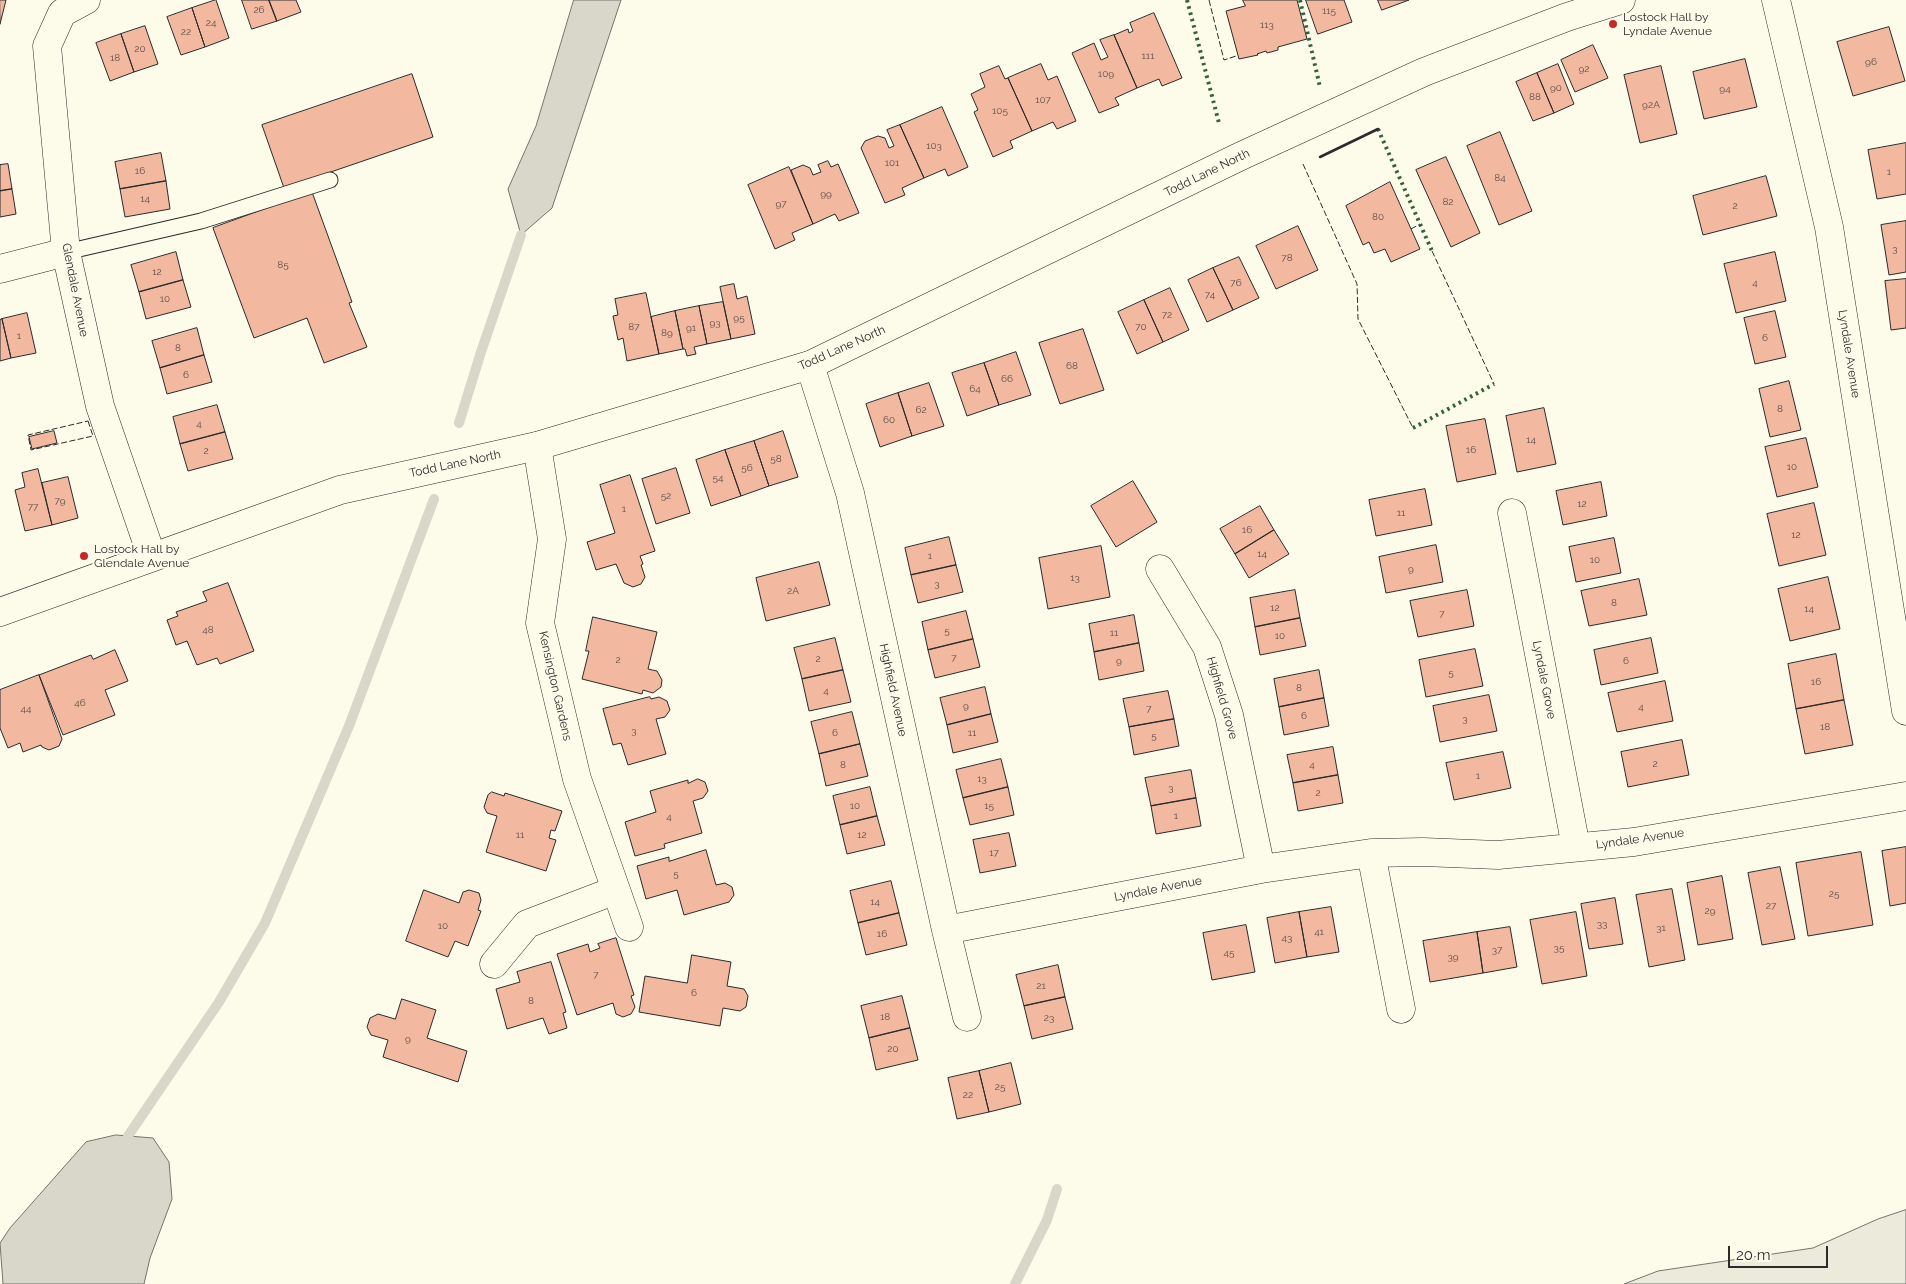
<!DOCTYPE html>
<html>
<head>
<meta charset="utf-8">
<style>
  body { margin:0 }
  #map { position:relative; width:1906px; height:1284px; overflow:hidden; background:#fdfbea; font-family:Raleway,sans-serif }
  canvas { display:block }
  .scale { position:absolute; left:1728px; top:1246px; width:100px; height:22px; box-sizing:border-box; border:2px solid #2b2b2b; border-top:0; padding-left:6px; font-size:15px; line-height:18px; white-space:nowrap; color:#2b2b2b; -webkit-text-stroke:4px #fdfbea; paint-order:stroke }
</style>
</head>
<body>
<div id="map">
<canvas width="1906" height="1284"></canvas>
<div class="scale">20 m</div>
</div>
<script>
const context = document.querySelector('canvas').getContext('2d');
context.lineJoin = 'round';
function paint(path, color) {
  context.fillStyle = color;
  context.fill(path, 'evenodd');
}
function trace(path, color, width, dash) {
  context.strokeStyle = color;
  context.lineWidth = width;
  context.lineCap = dash ? 'butt' : 'round';
  context.setLineDash(dash || []);
  context.stroke(path);
}
function write(font, color, halo, rows, align = 'center') {
  context.font = font + ' Raleway,sans-serif';
  context.lineWidth = 4;
  context.setLineDash([]);
  context.textBaseline = 'middle';
  context.strokeStyle = halo;
  context.fillStyle = color;
  for (const [text, x, y, turn = 0] of rows) {
    context.save();
    context.translate(x, y);
    context.rotate((+turn || 0) * Math.PI / 180);
    context.textAlign = isNaN(turn) ? turn : align;
    if (halo) context.strokeText(text, 0, 0);
    context.fillText(text, 0, 0);
    context.restore();
  }
}
const green = new Path2D(`
  M1906,1210V1284H1624L1658,1271L1813,1248L1878,1219Z`);
paint(green, '#ecebdb');
trace(green, '#74746e', 1);
const water = new Path2D(`
  M574,0H621L552,208L521,235L508,189L536,126Z
  M116,1135L153,1138L169,1162L172,1199L150,1258L144,1284H3L0,1243L10,1228L86,1142Z`);
paint(water, '#d8d7c9');
trace(water, '#74746e', 1);
trace(new Path2D(`
  M459,423L481,352L521,235
  M128,1136L219,1002L265,923L349,726L434,499
  M1015,1284L1047,1220L1057,1189`), '#d8d7c9', 10);
const building = new Path2D(`
  M0,0H6L0,24Z
  M216,0L229,38L205,47L192,8Z
  M242,0H269L277,21L252,29Z
  M269,0H296L301,12L277,21Z
  M1243,0H1297L1307,39L1278,47V50L1267,53L1266,51L1257,54L1258,55L1239,59L1226,11L1245,6Z
  M1306,0H1344L1352,22L1318,34Z
  M1378,0H1409L1382,10Z
  M192,8L205,47L181,55L167,17Z
  M1154,13L1182,78L1162,86L1159,79L1137,88L1114,35L1128,29L1129,33L1133,31L1130,23Z
  M145,26L158,64L134,72L121,34Z
  M1889,27L1905,81L1853,96L1837,42Z
  M121,34L134,72L110,81L96,43Z
  M1114,35L1137,88L1115,98L1119,105L1099,113L1072,53L1094,43L1101,60L1108,57L1100,40Z
  M1593,45L1608,78L1575,92L1561,60Z
  M1745,59L1757,107L1704,119L1693,72Z
  M1041,64L1048,80L1057,76L1076,121L1057,129L1053,122L1032,131L1008,78Z
  M1558,64L1574,104L1554,113L1537,73Z
  M999,66L1005,79L1008,78L1032,131L1010,141L1013,148L993,157L974,112L978,110L971,94L985,87L980,74Z
  M1661,66L1677,134L1640,143L1624,75Z
  M1537,73L1554,113L1533,121L1516,82Z
  M412,74L433,137L284,188L262,125Z
  M942,107L968,167L948,176L945,169L924,178L900,125Z
  M900,125L924,178L902,188L905,195L885,203L861,148L865,141L878,136L885,138L889,148L894,146L887,130Z
  M1500,132L1532,211L1499,225L1467,146Z
  M1906,143V194L1877,199L1868,150Z
  M161,153L166,181L120,189L115,162Z
  M1446,157L1480,233L1451,247L1416,170Z
  M828,161L831,167L838,164L859,213L839,221L835,214L813,224L791,170L803,165L810,168L813,175L821,172L818,165Z
  M8,164L12,189L0,191V165Z
  M789,167L813,224L792,233L795,240L775,249L748,185Z
  M1766,176L1777,216L1703,235L1693,196Z
  M166,181L170,209L125,217L120,189Z
  M1390,182L1420,249L1391,262L1385,249L1374,253L1369,242L1363,245L1346,206Z
  M12,189L16,214L0,217V191Z
  M312,192L352,302L349,303L367,347L324,363L307,318L254,338L213,228Z
  M1906,221V272L1889,275L1881,225Z
  M1298,226L1318,270L1276,289L1256,246Z
  M176,252L183,280L139,292L131,265Z
  M1775,252L1786,301L1736,313L1724,264Z
  M1239,257L1259,298L1233,310L1213,268Z
  M1213,268L1233,310L1207,322L1188,280Z
  M1906,279V328L1891,330L1885,281Z
  M183,280L191,307L146,319L139,292Z
  M734,284L737,299L747,296L755,334L731,339L720,287Z
  M1170,288L1189,330L1163,342L1144,300Z
  M646,293L659,354L627,361L623,338L618,340L613,316L618,315L615,299Z
  M1144,300L1163,342L1137,354L1118,312Z
  M723,302L731,339L707,344L699,306Z
  M699,306L707,344L694,347L696,354L687,356L685,349H683L675,311Z
  M675,311L683,349L659,354L651,317Z
  M1775,311L1786,357L1755,364L1744,318Z
  M27,313L36,353L11,358L2,319Z
  M2,319L11,358L0,361V320Z
  M197,328L204,355L160,368L152,341Z
  M1083,329L1104,390L1060,404L1039,343Z
  M1016,352L1031,395L999,405L984,363Z
  M204,355L212,382L167,394L160,368Z
  M984,363L999,405L967,416L952,373Z
  M1789,381L1801,430L1770,437L1759,389Z
  M929,383L944,426L912,436L898,393Z
  M898,393L912,436L880,447L866,404Z
  M217,405L225,432L180,444L173,417Z
  M1544,408L1556,464L1517,472L1506,416Z
  M1485,419L1496,474L1457,482L1446,426Z
  M54,431L57,443L32,449L29,437Z
  M783,431L798,477L769,486L754,441Z
  M225,432L233,459L188,471L180,444Z
  M1806,438L1818,487L1777,497L1765,447Z
  M754,441L769,486L741,496L725,450Z
  M725,450L741,496L711,506L696,460Z
  M676,468L690,513L656,524L642,479Z
  M38,469L52,525L25,531L15,490L25,487L22,473Z
  M630,475L655,551L640,556L643,564L641,565L645,577L641,584L633,587L624,583L616,564L596,570L587,542L615,533L600,485Z
  M68,477L78,518L52,525L42,483Z
  M1133,481L1157,522L1116,547L1091,506Z
  M1601,482L1607,516L1563,525L1556,491Z
  M1425,489L1432,525L1376,536L1369,500Z
  M1814,503L1826,555L1779,566L1767,514Z
  M1260,506L1274,530L1235,554L1220,529Z
  M1274,530L1289,554L1249,578L1235,554Z
  M949,537L956,565L911,575L905,548Z
  M1614,538L1621,573L1576,582L1569,547Z
  M1436,545L1443,582L1386,593L1379,557Z
  M1101,546L1110,597L1048,609L1039,558Z
  M819,562L830,605L766,621L756,578Z
  M956,565L963,592L918,603L911,575Z
  M1828,577L1840,629L1790,641L1778,589Z
  M1639,579L1647,615L1589,626L1581,591Z
  M228,583L254,651L220,664L217,658L197,665L187,641L176,645L167,620L178,616L176,612L207,601L203,592Z
  M1295,590L1300,618L1255,627L1250,598Z
  M1467,590L1474,626L1418,637L1410,601Z
  M966,611L973,639L928,650L922,622Z
  M1134,615L1139,643L1094,652L1089,624Z
  M593,617L657,632L648,669L657,671L662,680L661,687L653,693L643,690L642,694L582,679L589,651H586Z
  M1300,618L1306,646L1260,655L1255,627Z
  M835,638L843,670L802,679L794,648Z
  M1651,638L1658,673L1601,685L1594,650Z
  M973,639L980,667L935,678L928,650Z
  M1139,643L1144,671L1099,680L1094,652Z
  M1475,649L1483,686L1426,697L1419,660Z
  M115,650L128,681L105,690L115,715L63,735L39,675L91,655L93,659Z
  M1836,654L1844,700L1796,709L1788,664Z
  M843,670L851,702L809,711L802,679Z
  M1319,670L1324,698L1279,707L1274,679Z
  M39,675L62,739L59,746L49,750L42,747L41,745L23,752L20,743L8,748L0,728V690Z
  M1665,681L1673,721L1617,732L1608,693Z
  M985,687L991,714L947,725L940,698Z
  M1168,691L1174,719L1129,727L1123,699Z
  M1489,695L1497,731L1440,742L1433,706Z
  M650,697L651,699L659,697L667,701L670,710L665,717L656,719L666,754L628,765L621,743L613,745L603,709Z
  M1324,698L1329,726L1284,735L1279,707Z
  M1844,700L1853,745L1805,754L1796,709Z
  M852,712L860,744L819,754L811,722Z
  M991,714L998,742L953,753L947,725Z
  M1174,719L1179,746L1134,755L1129,727Z
  M1682,740L1689,775L1628,787L1621,752Z
  M860,744L868,776L826,786L819,754Z
  M1333,747L1338,775L1293,783L1287,755Z
  M1503,752L1511,788L1454,800L1446,763Z
  M1001,759L1008,787L963,798L956,770Z
  M1191,770L1196,798L1151,806L1145,778Z
  M1338,775L1343,803L1298,811L1293,783Z
  M698,779L705,782L708,791L703,798L693,801L702,833L664,844L665,848L635,856L625,822L656,812L650,791L688,780V783Z
  M870,787L877,816L840,825L833,796Z
  M1008,787L1014,815L970,825L963,798Z
  M492,792L504,796L505,793L562,811L555,831L551,830L549,838L556,840L546,871L486,852L497,816L487,813L484,807L488,795Z
  M1196,798L1201,826L1156,834L1151,806Z
  M877,816L885,845L847,854L840,825Z
  M1009,833L1016,866L980,873L973,840Z
  M1906,847V903L1890,906L1882,851Z
  M706,850L716,885L725,883L732,887L734,895L729,902L684,915L677,890L646,899L637,866L669,857V861Z
  M1861,852L1873,925L1808,936L1796,863Z
  M1780,867L1795,939L1762,945L1748,873Z
  M1722,876L1733,939L1698,945L1687,883Z
  M891,881L899,913L858,923L850,891Z
  M1672,889L1685,960L1649,967L1636,895Z
  M424,890L459,903L463,892L469,890L479,893L481,900L478,910L481,911L468,946L455,941L448,957L406,941Z
  M1615,898L1623,944L1589,949L1581,904Z
  M1331,907L1339,952L1307,957L1299,912Z
  M1299,912L1307,957L1275,963L1267,918Z
  M1576,912L1587,976L1542,984L1530,920Z
  M899,913L907,945L866,955L858,923Z
  M1246,925L1255,972L1212,980L1203,933Z
  M1510,927L1517,967L1483,973L1477,932Z
  M1477,932L1483,973L1430,982L1423,941Z
  M616,938L634,995L631,996L635,1007L631,1014L623,1017L616,1014L613,1003L577,1015L557,954L588,944L590,952L600,948L598,944Z
  M692,955L731,962L727,986L744,989L748,996L746,1007L740,1011L723,1008L720,1026L639,1012L645,976L687,983Z
  M551,962L566,1012L563,1013L567,1028L549,1034L543,1018L507,1029L496,989L520,982L517,972Z
  M1058,965L1065,997L1024,1006L1016,975Z
  M902,996L910,1028L869,1038L861,1006Z
  M1065,997L1073,1029L1032,1039L1024,1006Z
  M402,999L436,1010L427,1038L467,1051L458,1082L383,1057L388,1040L371,1035L367,1027L370,1018L378,1014L395,1019Z
  M910,1028L918,1060L876,1070L869,1038Z
  M1011,1063L1021,1104L989,1112L979,1071Z
  M979,1071L989,1112L957,1119L948,1078Z`);
paint(building, '#f2b8a0');
trace(building, '#2b2b2b', 1);
const service = new Path2D(`
  M66,252L201,221L330,180`);
const minor = new Path2D(`
  M86,0L62,13L47,46L66,252L100,406L152,557
  M1776,0L1829,227L1906,711
  M0,269L66,252
  M810,365L850,493L946,930L967,1017
  M537,446L552,539L540,623L577,779L629,927
  M1512,513L1576,847
  M1160,569L1207,647L1229,715L1261,869
  M1371,853L1401,1009
  M946,930L1261,869L1371,853L1423,852L1498,855L1634,842L1906,796
  M494,964L527,924L616,890`);
const tertiary = new Path2D(`
  M0,612L340,490L537,446L810,365L1241,156L1424,72L1567,17L1621,0`);
trace(service, '#2b2b2b', 17);
trace(minor, '#2b2b2b', 29);
trace(tertiary, '#2b2b2b', 29);
trace(service, '#fdfbea', 15);
trace(minor, '#fdfbea', 28);
trace(tertiary, '#fdfbea', 28);
trace(new Path2D(`
  M1187,0L1219,123
  M1300,0L1320,87
  M1378,129L1432,251
  M1413,428L1494,384`), '#34623c', 4, [2.5, 4]);
trace(new Path2D(`
  M1209,0L1224,60L1236,56
  M1303,164L1357,284L1358,319L1413,428
  M1411,229L1420,224
  M1432,251L1494,384
  M88,421L93,436L31,450L28,435Z`), '#2b2b2b', 1, [6, 2.5]);
trace(new Path2D(`
  M1320,157L1378,129`), '#2b2b2b', 2.5);
for (const [x, y, r, color] of [
  [1613,24,5,"#c62828"],
  [84,556,5,"#c62828"]
]) {
  const dot = new Path2D();
  dot.arc(x, y, r, 0, 2 * Math.PI);
  context.fillStyle = color;
  context.fill(dot);
  trace(dot, '#fdfbea', 2);
}
write('10px', '#5d4e48', null, [
  ["26",259,10],
  ["115",1329,11],
  ["24",211,23],
  ["113",1267,25],
  ["22",186,32],
  ["20",140,49],
  ["111",1148,56],
  ["18",115,58],
  ["96",1871,62],
  ["92",1584,69],
  ["109",1106,74],
  ["90",1556,88],
  ["94",1725,89],
  ["88",1535,97],
  ["107",1043,100],
  ["92A",1651,105],
  ["105",1000,111],
  ["103",934,146],
  ["101",892,163],
  ["16",140,171],
  ["1",1889,172],
  ["84",1500,178],
  ["99",826,194],
  ["14",145,199],
  ["82",1448,202],
  ["97",781,204],
  ["2",1735,206],
  ["80",1378,217],
  ["3",1895,249],
  ["78",1287,258],
  ["85",283,265],
  ["12",157,272],
  ["76",1236,283],
  ["4",1755,283],
  ["74",1210,295],
  ["10",165,299],
  ["72",1167,315],
  ["95",739,318],
  ["93",715,323],
  ["87",634,327],
  ["70",1141,327],
  ["91",691,328],
  ["89",667,333],
  ["1",19,336],
  ["6",1765,338],
  ["8",178,348],
  ["68",1072,366],
  ["6",186,375],
  ["66",1007,379],
  ["64",975,389],
  ["8",1780,409],
  ["62",921,410],
  ["60",889,420],
  ["4",199,424],
  ["14",1531,440],
  ["16",1471,450],
  ["2",206,451],
  ["58",776,459],
  ["10",1792,467],
  ["56",747,468],
  ["54",718,478],
  ["52",666,496],
  ["79",60,501],
  ["12",1582,504],
  ["77",33,507],
  ["1",624,509],
  ["11",1401,513],
  ["16",1247,530],
  ["12",1796,535],
  ["14",1262,554],
  ["1",930,556],
  ["10",1595,560],
  ["9",1411,569],
  ["13",1075,578],
  ["3",937,584],
  ["2A",793,591],
  ["8",1614,603],
  ["12",1275,608],
  ["14",1809,609],
  ["7",1442,614],
  ["48",208,630],
  ["5",947,631],
  ["11",1114,633],
  ["10",1280,636],
  ["7",954,658],
  ["2",818,659],
  ["2",618,660],
  ["9",1119,661],
  ["6",1626,661],
  ["5",1451,673],
  ["16",1816,682],
  ["8",1299,688],
  ["4",826,691],
  ["46",80,703],
  ["9",966,706],
  ["4",1641,707],
  ["44",26,709],
  ["7",1149,709],
  ["6",1304,716],
  ["3",1465,719],
  ["18",1825,727],
  ["3",634,731],
  ["6",835,733],
  ["11",972,733],
  ["5",1154,736],
  ["2",1655,764],
  ["8",843,765],
  ["4",1312,765],
  ["1",1478,776],
  ["13",982,779],
  ["3",1171,788],
  ["2",1318,793],
  ["10",855,806],
  ["15",989,806],
  ["1",1176,816],
  ["4",669,817],
  ["11",520,835],
  ["12",862,835],
  ["17",994,853],
  ["5",676,874],
  ["25",1834,894],
  ["14",875,902],
  ["27",1771,906],
  ["29",1710,911],
  ["33",1602,924],
  ["10",443,926],
  ["31",1661,928],
  ["41",1319,932],
  ["16",882,934],
  ["43",1287,938],
  ["35",1559,948],
  ["37",1497,950],
  ["45",1229,953],
  ["39",1453,957],
  ["7",596,975],
  ["21",1041,986],
  ["6",694,993],
  ["8",531,1001],
  ["18",885,1017],
  ["23",1049,1018],
  ["9",408,1039],
  ["20",893,1049],
  ["25",1000,1087],
  ["22",968,1095]
]);
write('12px', '#2b2b2b', '#fdfbea', [
  ["Lostock Hall by",1623,17],
  ["Lyndale Avenue",1623,31],
  ["Lostock Hall by",94,549],
  ["Glendale Avenue",94,563]
], 'left');
write('12px', '#2b2b2b', '#fdfbea', [
  ["Todd Lane North",1207,173,-26],
  ["Glendale Avenue",75,290,79],
  ["Todd Lane North",842,348,-24],
  ["Lyndale Avenue",1849,354,81],
  ["Todd Lane North",455,464,-12],
  ["Lyndale Grove",1544,680,79],
  ["Kensington Gardens",555,686,77],
  ["Highfield Avenue",893,690,78],
  ["Highfield Grove",1222,698,74],
  ["Lyndale Avenue",1640,839,-8],
  ["Lyndale Avenue",1158,889,-11]
]);
</script>
</body>
</html>
